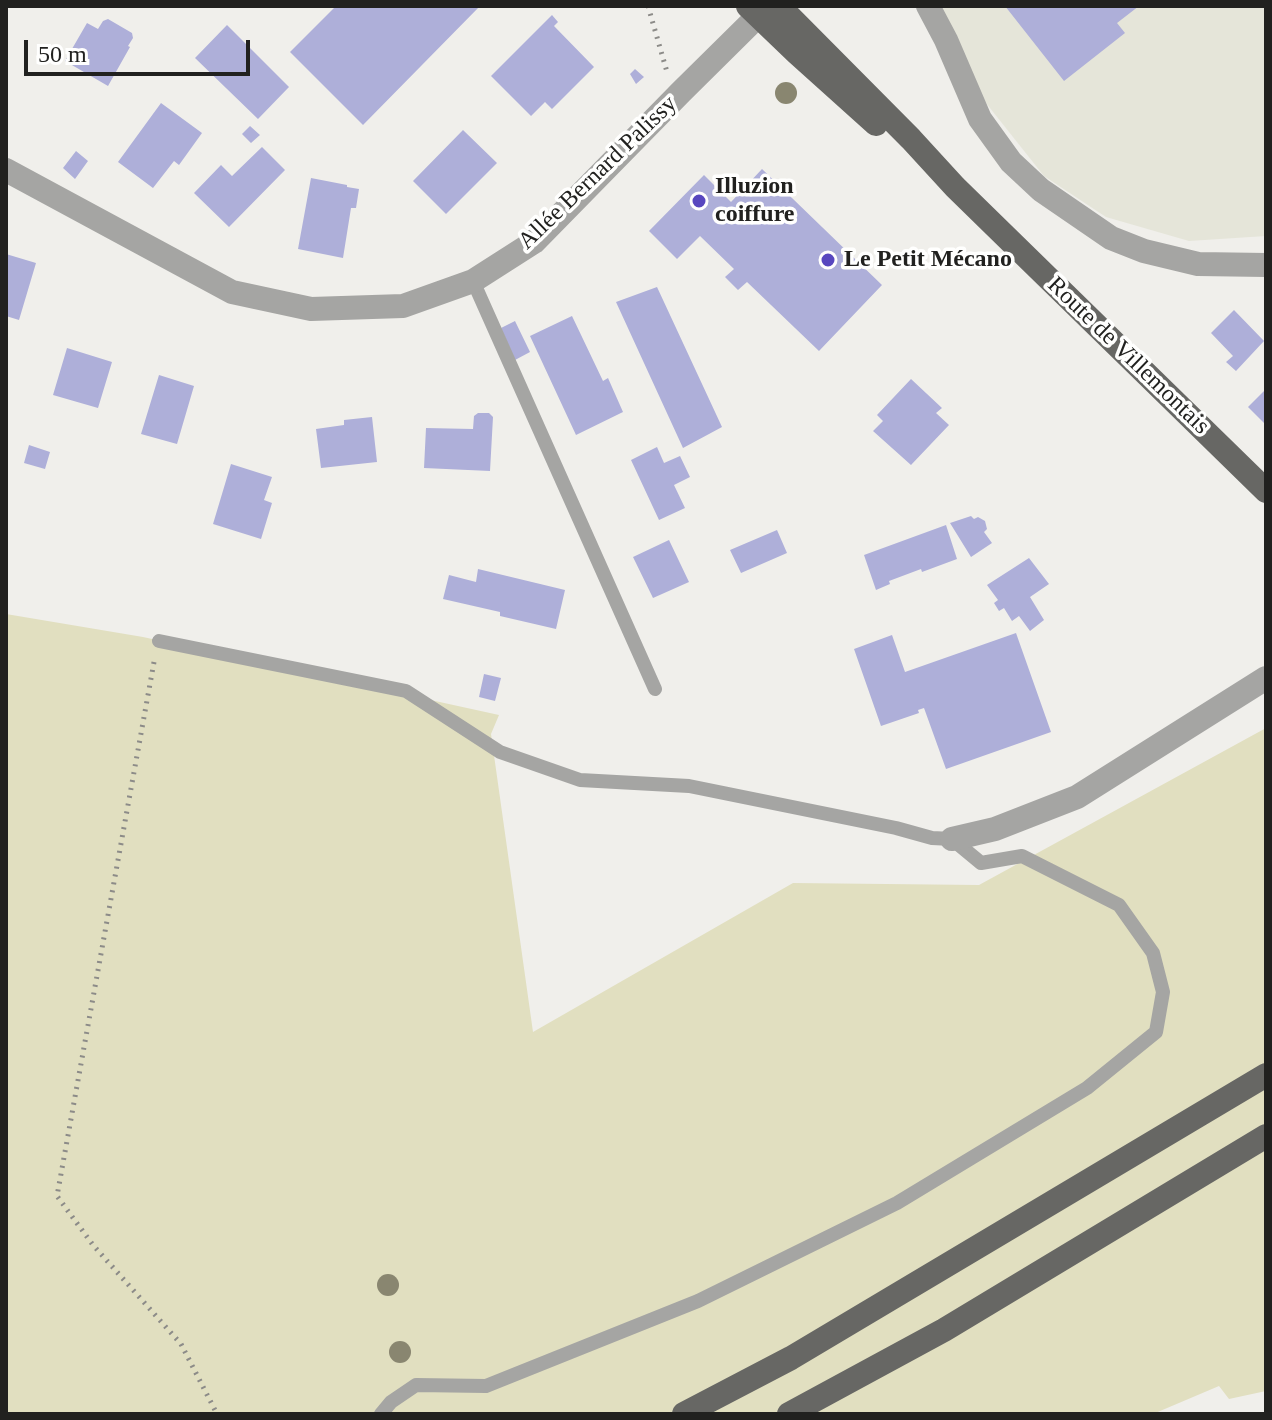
<!DOCTYPE html>
<html>
<head>
<meta charset="utf-8">
<style>
  body { margin:0 }
  #map { position:relative; width:1272px; height:1420px; overflow:hidden; background:#f0efeb; font-family:Georgia,serif }
  canvas { display:block }
  .frame { position:absolute; inset:0; border:8px solid #21211f; pointer-events:none }
  .scale { position:absolute; left:24px; top:40px; width:226px; height:36px; box-sizing:border-box; border:4px solid #21211f; border-top:0; padding-left:10px; font-size:24px; line-height:28px; white-space:nowrap; color:#21211f; -webkit-text-stroke:6px #fffffe; paint-order:stroke }
</style>
</head>
<body>
<div id="map">
<canvas width="1272" height="1420"></canvas>
<div class="frame"></div>
<div class="scale">50 m</div>
</div>
<script>
const context = document.querySelector('canvas').getContext('2d');
context.lineJoin = 'round';
function paint(path, color) {
  context.fillStyle = color;
  context.fill(path, 'evenodd');
}
function trace(path, color, width, dash) {
  context.strokeStyle = color;
  context.lineWidth = width;
  context.lineCap = dash ? 'butt' : 'round';
  context.setLineDash(dash || []);
  context.stroke(path);
}
function write(font, color, halo, rows, align = 'center') {
  context.font = font + ' Georgia,serif';
  context.lineWidth = 7;
  context.setLineDash([]);
  context.textBaseline = 'middle';
  context.strokeStyle = halo;
  context.fillStyle = color;
  for (const [text, x, y, turn = 0] of rows) {
    context.save();
    context.translate(x, y);
    context.rotate((+turn || 0) * Math.PI / 180);
    context.textAlign = isNaN(turn) ? turn : align;
    if (halo) context.strokeText(text, 0, 0);
    context.fillText(text, 0, 0);
    context.restore();
  }
}
paint(new Path2D(`
  M939,6H1266V236L1189,241L1106,217L1044,176L982,98Z`), '#e5e5d9');
paint(new Path2D(`
  M6,614L143,637L499,715L491,734L533,1032L793,883L979,885L1266,728V1391L1229,1399L1219,1386L1153,1414H6Z`), '#e1dfc0');
paint(new Path2D(`
  M336,6H480L363,125L290,52Z
  M1005,6H1139L1117,23L1125,33L1064,81Z
  M552,15L558,22L554,26L594,67L552,109L545,102L531,116L491,76Z
  M108,19L132,33L133,38L128,46L130,47L108,86L65,61L87,23L98,29L103,21Z
  M227,25L289,87L258,119L195,58Z
  M635,69L644,77L636,84L630,74Z
  M161,103L202,133L179,165L174,161L153,188L118,162Z
  M250,126L260,135L251,143L242,134Z
  M463,130L497,163L446,214L413,181Z
  M262,147L285,170L229,227L194,193L221,165L232,176Z
  M76,151L88,161L75,179L63,168Z
  M762,169L882,285L819,351L747,282L738,290L725,277L734,269L700,236L677,259L649,231L704,175L731,202Z
  M311,178L347,185V187L359,189L356,208H351L343,258L298,249Z
  M6,254L36,263L19,320L6,316Z
  M657,287L722,427L683,448L616,302Z
  M1234,310L1264,341L1236,371L1226,362L1233,356L1211,333Z
  M572,316L603,381L608,378L623,412L576,435L530,336Z
  M515,321L530,352L515,360L501,328Z
  M67,348L112,362L98,408L53,395Z
  M159,375L194,386L177,444L141,434Z
  M911,379L942,408L936,413L949,425L911,465L873,431L883,421L877,415Z
  M1266,389V425L1248,407Z
  M478,413H489L493,417L490,471L424,468L426,428L473,429L474,416Z
  M372,417L377,462L321,468L316,429L344,425V420Z
  M29,445L50,452L45,469L24,463Z
  M657,447L664,463L680,456L690,477L674,485L685,508L659,520L631,460Z
  M231,464L272,477L264,500L272,503L261,539L213,524Z
  M971,516L974,519L978,517L985,521L987,529L984,532L992,543L971,557L950,523Z
  M946,525L957,559L922,572L921,569L889,581L890,584L876,590L864,555Z
  M777,530L787,553L741,573L730,550Z
  M669,540L689,582L653,598L633,557Z
  M1029,558L1049,584L1030,597L1044,620L1030,631L1019,616L1012,621L1004,608L999,611L994,603L998,600L987,585Z
  M478,569L565,590L556,629L500,616V612L443,599L449,575L476,582Z
  M1016,633L1051,732L946,769L924,708L918,710L919,713L881,726L854,649L892,635L905,672Z
  M484,674L501,678L495,701L479,697Z`), '#aeafd9');
trace(new Path2D(`
  M648,6L667,72
  M154,662L57,1196L93,1245L181,1344L217,1414`), '#8c8b88', 5, [2, 6]);
trace(new Path2D(`
  M473,281L655,689
  M159,641L406,691L500,752L580,780L689,786L896,828L932,838L952,839L981,863L1022,856L1119,905L1153,953L1163,992L1156,1032L1087,1088L897,1203L698,1301L486,1386L416,1385L391,1402L381,1414`), '#a5a5a3', 14);
trace(new Path2D(`
  M928,6L946,40L980,119L1011,162L1041,190L1111,238L1144,251L1198,264L1266,265
  M6,170L232,292L311,309L403,306L473,281L534,242L681,92L768,6
  M952,839L995,829L1077,797L1266,678`), '#a5a5a3', 24);
trace(new Path2D(`
  M748,6L797,53L876,124
  M779,6L911,139L955,187L1266,491
  M684,1414L791,1358L1266,1075
  M789,1414L944,1330L1266,1136`), '#676764', 24);
context.fillStyle = '#898670';
for (const [x, y] of [
  [786,93],
  [388,1285],
  [400,1352]
]) {
  context.beginPath();
  context.arc(x, y, 11, 0, 2 * Math.PI);
  context.fill();
}
for (const [x, y, r, color] of [
  [699,201,8,"#5847bf"],
  [828,260,8,"#5847bf"]
]) {
  const dot = new Path2D();
  dot.arc(x, y, r, 0, 2 * Math.PI);
  context.fillStyle = color;
  context.fill(dot);
  trace(dot, '#fffffe', 3);
}
write('24px', '#21211f', '#fffffe', [
  ["Allée Bernard Palissy",598,173,-44],
  ["Route de Villemontais",1128,356,44]
]);
write('bold 24px', '#21211f', '#fffffe', [
  ["Illuzion",715,187],
  ["coiffure",715,215],
  ["Le Petit Mécano",844,260]
], 'left');
</script>
</body>
</html>
